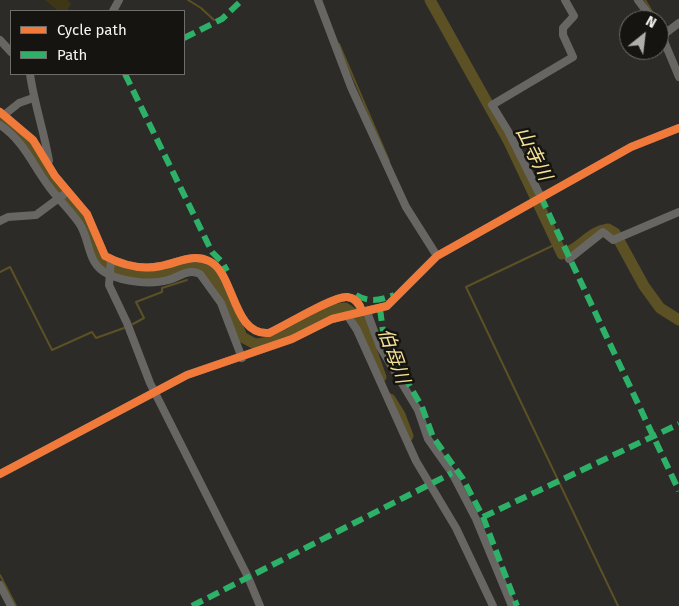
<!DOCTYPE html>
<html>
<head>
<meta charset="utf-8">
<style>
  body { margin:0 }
  #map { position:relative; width:679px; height:606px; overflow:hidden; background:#2c2b27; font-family:"Fira Sans",sans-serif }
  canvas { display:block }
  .legend { position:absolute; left:10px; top:10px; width:175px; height:65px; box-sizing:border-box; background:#151411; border:1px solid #6f6e6a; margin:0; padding:6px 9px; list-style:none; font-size:15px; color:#f5f4f0 }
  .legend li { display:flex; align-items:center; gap:10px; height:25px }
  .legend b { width:25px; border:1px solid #6f6e6a }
  .north { position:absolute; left:619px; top:10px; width:50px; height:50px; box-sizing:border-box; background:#151411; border:1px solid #6f6e6a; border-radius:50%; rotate:29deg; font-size:14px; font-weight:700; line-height:20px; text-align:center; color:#f5f4f0 }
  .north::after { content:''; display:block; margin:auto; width:18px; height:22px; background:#afaeaa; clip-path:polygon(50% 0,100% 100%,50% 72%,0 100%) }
</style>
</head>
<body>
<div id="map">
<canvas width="679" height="606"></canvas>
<ul class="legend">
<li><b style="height:6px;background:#f17a3a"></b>Cycle path</li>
<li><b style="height:6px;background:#2db169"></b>Path</li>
</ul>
<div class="north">N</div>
</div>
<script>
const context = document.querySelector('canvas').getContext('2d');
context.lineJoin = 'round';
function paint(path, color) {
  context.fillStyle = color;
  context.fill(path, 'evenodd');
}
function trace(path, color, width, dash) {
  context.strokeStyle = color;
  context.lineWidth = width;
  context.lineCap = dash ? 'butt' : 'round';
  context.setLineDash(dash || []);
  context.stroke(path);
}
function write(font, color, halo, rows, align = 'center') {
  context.font = font + ' "Fira Sans","Noto Sans JP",sans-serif';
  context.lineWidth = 5;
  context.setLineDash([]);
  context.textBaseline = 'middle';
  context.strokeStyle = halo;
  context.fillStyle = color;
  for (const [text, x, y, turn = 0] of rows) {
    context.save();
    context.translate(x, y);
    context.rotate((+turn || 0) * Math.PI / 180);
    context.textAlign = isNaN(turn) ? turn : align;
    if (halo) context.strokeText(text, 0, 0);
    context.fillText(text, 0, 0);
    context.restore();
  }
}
paint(new Path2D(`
  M45,0H68L71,4L67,11H58Z`), '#3e3615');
trace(new Path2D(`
  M188,0L201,8L214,20
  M645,0L657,20
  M659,23L661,27
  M339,44L389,161
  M552,246L466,287L618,606
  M0,272L10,267L52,350L92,332L96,338L124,328
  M133,324L144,318L136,302L162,292V288L187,280
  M0,575L16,606`), '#5b5125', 2);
trace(new Path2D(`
  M430,0L508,140L562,254C580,250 589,231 608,229L615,233L644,286L660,308L679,320
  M0,120L21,135L56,187L79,213L90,233L98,260L106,265L134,275L158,274L188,264L200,266L208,271L220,287L230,306L242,337L255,344C286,344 319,309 345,308L360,318L381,377
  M390,399L400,415L408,436`), '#5b5125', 11);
trace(new Path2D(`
  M318,0L351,87L406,207L437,256
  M638,0L653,20
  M113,11L119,0
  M659,29L679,77
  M663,35L679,23
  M0,40L11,52
  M30,74C34,103 44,131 49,161L47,163
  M0,112L33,140L55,176L87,214L105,256C122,265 142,270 161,266C178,263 192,253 209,261C235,273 232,336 269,333C285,326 333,296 347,297C356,298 360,304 362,312
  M4,115L19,103L33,98
  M0,125C24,141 33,166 50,188C59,200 70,210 79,223C91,240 86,264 108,274C124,282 151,285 168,280C180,277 188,268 200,274L221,303L242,358
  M541,197L508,131L492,105L573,57L563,35V28L574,16L565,0
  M0,221L8,217L36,215L63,195
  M111,259L109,285L127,323L150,383L248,577L260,606
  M569,259L603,232L613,240L679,212
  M367,312L380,347L418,410L428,439L452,473L476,519L512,606
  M347,315L357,330L416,461L456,528L493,606
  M0,474L187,375L292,339L332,319L387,306L437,256L631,147L679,128
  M0,585L11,606`), '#686663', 8);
trace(new Path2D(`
  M184,38L222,19L242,0
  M125,74L212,252L222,262L227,271
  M541,197L679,491
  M356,295C370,303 380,300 394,295
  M380,309L383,331L389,350L422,407L433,437L463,479L483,517L517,606
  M483,517L679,424
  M192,606L452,473`), '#2db169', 6, [12, 6]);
trace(new Path2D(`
  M0,112L33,140L55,176L87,214L105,256C122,265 142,270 161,266C178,263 192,253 209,261C235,273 232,336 269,333C285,326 333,296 347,297C356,298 360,304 362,312
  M0,474L187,375L292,339L332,319L387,306L437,256L631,147L679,128`), '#f17a3a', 8);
write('italic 19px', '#f5e295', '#151411', [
  ["山寺川",533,154,64],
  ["伯母川",393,356,70]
]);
</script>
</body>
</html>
